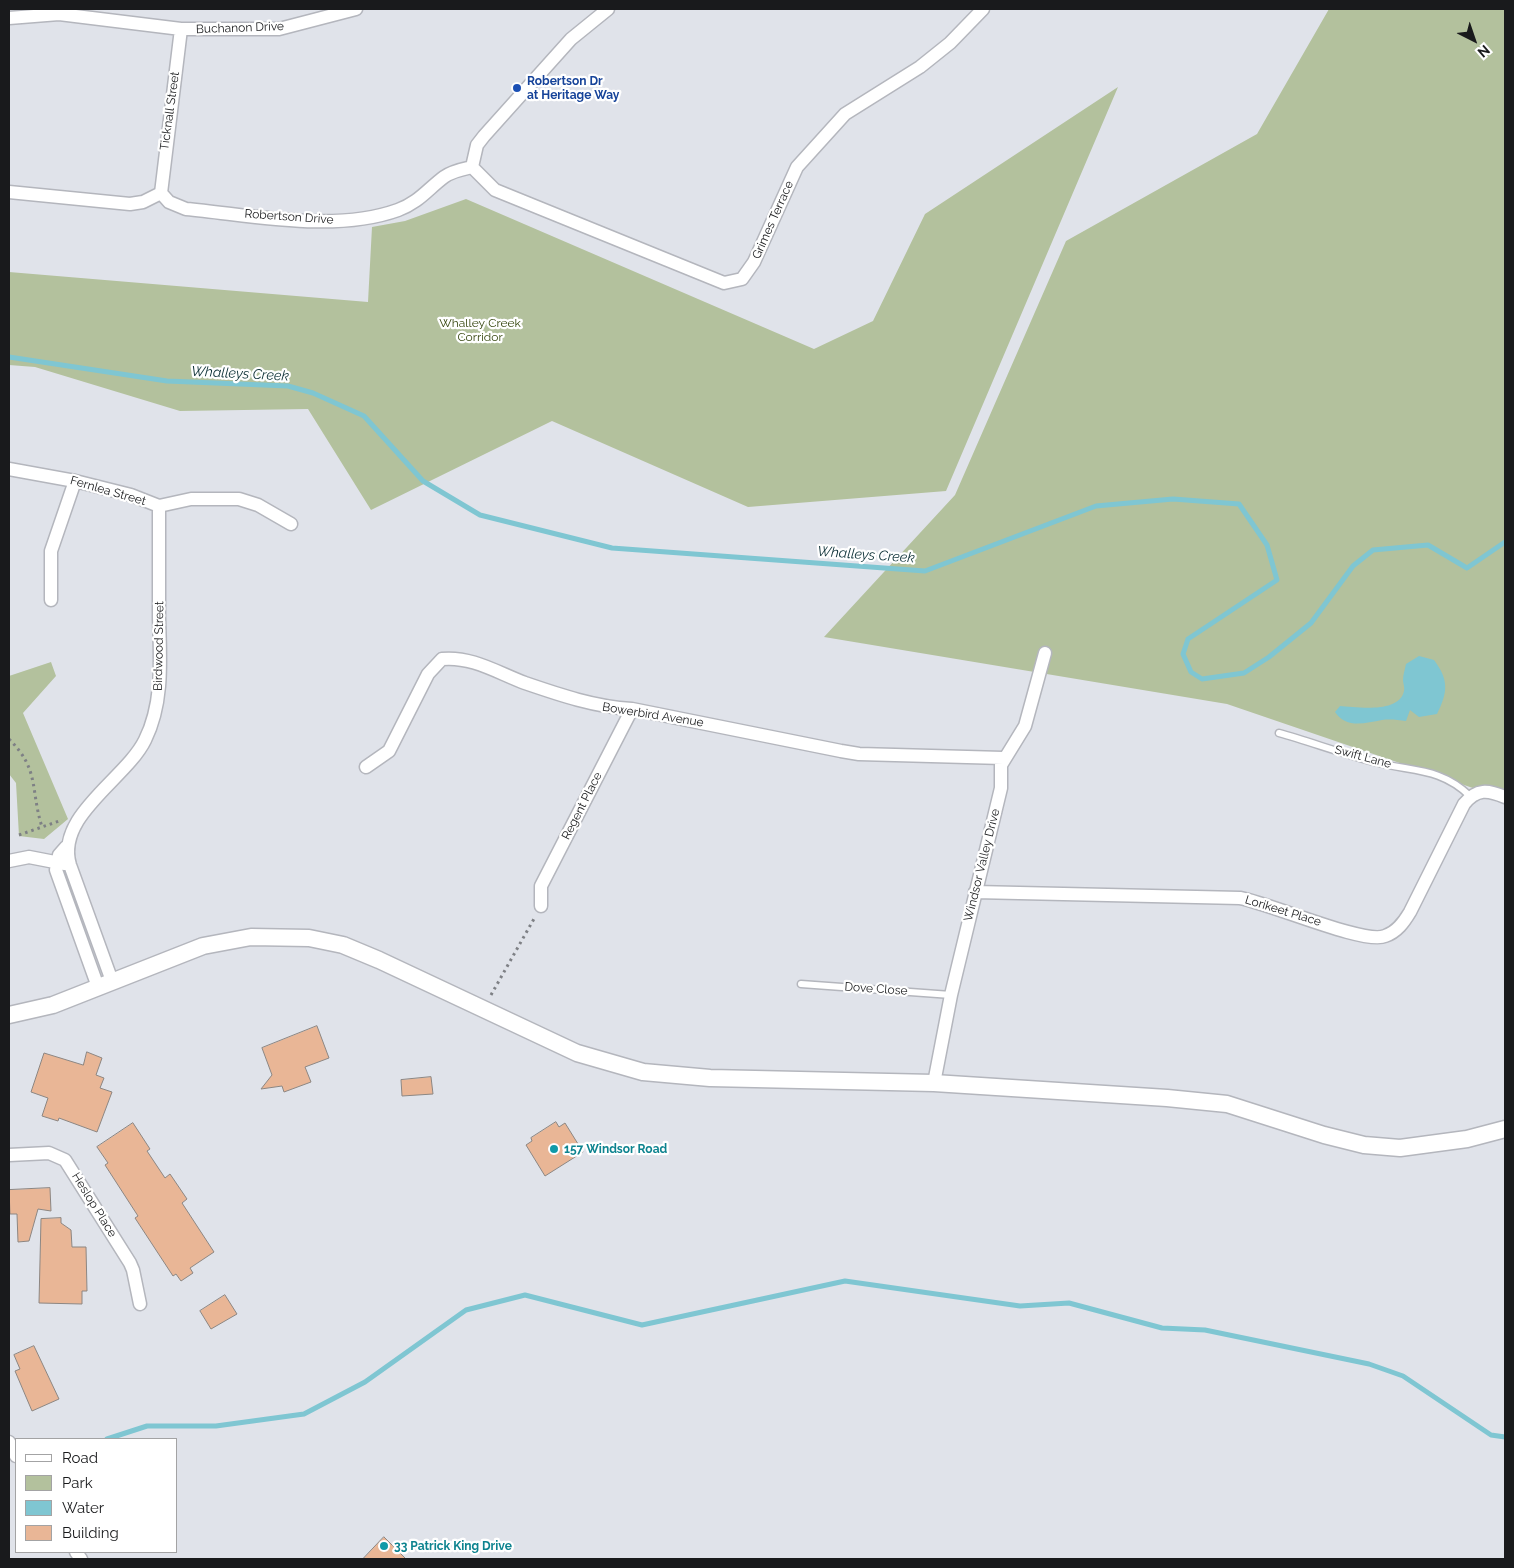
<!DOCTYPE html>
<html>
<head>
<meta charset="utf-8">
<style>
  body { margin:0 }
  #map { position:relative; width:1514px; height:1568px; overflow:hidden; background:#e0e3ea; font-family:Raleway,sans-serif }
  canvas { display:block }
  .frame { position:absolute; inset:0; border:10px solid #191a1c; pointer-events:none }
  .legend { position:absolute; left:15px; top:1438px; width:162px; height:115px; box-sizing:border-box; background:#fff; border:1px solid #a3a3a4; margin:0; padding:6px 9px; list-style:none; font-size:15px; color:#191a1c }
  .legend li { display:flex; align-items:center; gap:10px; height:25px }
  .legend b { width:25px; border:1px solid #a3a3a4 }
  .north { position:absolute; left:1449px; top:15px; width:50px; height:50px; -webkit-text-stroke:4px #fff; paint-order:stroke; rotate:139deg; font-size:14px; font-weight:700; line-height:20px; text-align:center; color:#191a1c }
  .north::after { content:''; display:block; margin:auto; width:18px; height:22px; background:#191a1c; clip-path:polygon(50% 0,100% 100%,50% 72%,0 100%) }
</style>
</head>
<body>
<div id="map">
<canvas width="1514" height="1568"></canvas>
<div class="frame"></div>
<ul class="legend">
<li><b style="height:6px;background:#fff"></b>Road</li>
<li><b style="height:14px;background:#b3c19d"></b>Park</li>
<li><b style="height:14px;background:#7fc6d2"></b>Water</li>
<li><b style="height:14px;background:#e9b696"></b>Building</li>
</ul>
<div class="north">N</div>
</div>
<script>
const context = document.querySelector('canvas').getContext('2d');
context.lineJoin = 'round';
function paint(path, color) {
  context.fillStyle = color;
  context.fill(path, 'evenodd');
}
function trace(path, color, width, dash) {
  context.strokeStyle = color;
  context.lineWidth = width;
  context.lineCap = dash ? 'butt' : 'round';
  context.setLineDash(dash || []);
  context.stroke(path);
}
function write(font, color, halo, rows, align = 'center') {
  context.font = font + ' Raleway,sans-serif';
  context.lineWidth = 4.5;
  context.setLineDash([]);
  context.textBaseline = 'middle';
  context.strokeStyle = halo;
  context.fillStyle = color;
  for (const [text, x, y, turn = 0] of rows) {
    context.save();
    context.translate(x, y);
    context.rotate((+turn || 0) * Math.PI / 180);
    context.textAlign = isNaN(turn) ? turn : align;
    if (halo) context.strokeText(text, 0, 0);
    context.fillText(text, 0, 0);
    context.restore();
  }
}
paint(new Path2D(`
  M1329,9H1505V799L1227,704L824,637L955,495L1066,241L1257,134Z
  M1118,87L946,491L748,507L552,421L371,510L308,409L180,411L35,367L9,365V272L368,302L372,227L405,221L466,199L814,349L873,321L925,214Z
  M51,662L56,676L23,713L68,819L44,839L19,836L16,783L9,774V676Z`), '#b3c19d');
paint(new Path2D(`
  M1419,656L1434,660C1449,680 1448,692 1437,714L1419,717L1410,710L1406,721C1398,720 1390,719 1382,720C1365,723 1346,729 1335,712L1340,706C1356,707 1399,714 1404,691C1405,688 1403,683 1403,680C1403,675 1405,669 1406,664Z`), '#7fc6d2');
trace(new Path2D(`
  M9,357L167,381L288,386L313,393L364,416L423,481L480,515L612,548L925,571L1096,506L1173,499L1239,504L1267,545L1277,580L1188,639L1183,654L1191,672L1202,679L1244,673L1269,657L1311,623L1353,566L1373,550L1428,545L1467,568L1505,542
  M107,1439L147,1426H216L304,1414L365,1382L466,1310L525,1295L642,1325L845,1281L1020,1306L1069,1303L1162,1328L1205,1330L1369,1364L1403,1376L1491,1435L1505,1437`), '#7fc6d2', 5);
const building = new Path2D(`
  M317,1026L329,1058L305,1067L311,1082L284,1092L282,1086L261,1089L272,1075L262,1048Z
  M87,1052L102,1058L96,1075L104,1078L100,1088L112,1092L97,1132L59,1118L58,1121L42,1116L48,1098L31,1092L44,1053L83,1065Z
  M431,1077L433,1094L402,1096L401,1080Z
  M556,1122L559,1127L565,1123L583,1152L545,1176L526,1145L532,1141L531,1138Z
  M133,1123L150,1149L147,1151L165,1178L170,1174L187,1199L182,1203L214,1252L190,1268L193,1273L181,1281L176,1274L173,1276L135,1218L138,1216L105,1165L108,1163L97,1147Z
  M50,1188L51,1211L38,1209L29,1241L18,1242L17,1214H10L9,1190Z
  M61,1218V1223L71,1230L72,1247H86L87,1291H82V1304L39,1303L41,1219Z
  M225,1295L237,1314L211,1329L200,1311Z
  M34,1346L59,1399L32,1411L15,1371L20,1369L14,1355Z
  M384,1537L406,1559H363Z`);
paint(building, '#e9b696');
trace(building, '#8c8682', 1);
const service = new Path2D(`
  M1279,733C1311,742 1343,754 1375,762C1412,772 1440,767 1470,796
  M801,984L951,995`);
const minor = new Path2D(`
  M9,18L59,14L181,29H279L356,9
  M472,167L495,190L724,283L742,279L754,262L797,167L845,114L920,67L950,43L983,9
  M9,192L130,204L143,202L161,193L169,202L186,209C252,215 334,233 398,210C418,203 428,189 444,177C452,171 463,169 472,167L477,145L484,136L571,39L608,9
  M161,193L181,29
  M9,469L75,481L131,495L159,506L191,499H239L258,505L291,524
  M51,600V551L75,481
  M366,767L389,751L428,674L442,659C472,656 498,673 525,683C560,695 595,707 632,709L841,751L859,754L1003,758
  M66,847L59,855L56,870L98,987
  M9,861L29,857L65,864
  M975,892L1240,898C1269,903 1365,945 1385,936C1397,932 1404,922 1410,912L1464,804C1477,788 1488,790 1505,797
  M541,906V886L632,709
  M112,981L70,865C55,816 126,779 145,740C164,702 160,658 159,617C159,580 159,543 159,506
  M934,1083L951,995L1001,788V765L1025,726L1045,653
  M9,1155L49,1153L65,1160L130,1263L133,1270L140,1304
  M9,1442L16,1456
  M76,1552L81,1559`);
const tertiary = new Path2D(`
  M9,1015L53,1005L203,946L251,937L309,938L343,945L379,960L577,1053L643,1072L710,1078L934,1083L1167,1098L1227,1104L1324,1135L1364,1145L1400,1148L1467,1139L1505,1129`);
trace(service, '#b4b6bd', 9);
trace(minor, '#b4b6bd', 15);
trace(tertiary, '#b4b6bd', 19);
trace(new Path2D(`
  M9,739C40,770 30,789 42,827
  M19,835L62,820
  M491,995L535,917`), '#7e8085', 3, [2.5, 4]);
trace(service, '#fff', 6);
trace(minor, '#fff', 12);
trace(tertiary, '#fff', 16);
for (const [x, y, r, color] of [
  [517,88,5,"#1a4fb4"],
  [554,1149,5,"#0f9aa8"],
  [384,1546,5,"#0f9aa8"]
]) {
  const dot = new Path2D();
  dot.arc(x, y, r, 0, 2 * Math.PI);
  context.fillStyle = color;
  context.fill(dot);
  trace(dot, '#fff', 2);
}
write('12px', '#191a1c', '#fff', [
  ["Buchanon Drive",240,28,-2],
  ["Ticknall Street",170,111,-82],
  ["Robertson Drive",289,217,4],
  ["Grimes Terrace",773,220,-66],
  ["Fernlea Street",108,491,16],
  ["Birdwood Street",159,646,-89],
  ["Bowerbird Avenue",653,715,9],
  ["Swift Lane",1363,757,15],
  ["Regent Place",582,806,-63],
  ["Windsor Valley Drive",982,865,-76],
  ["Lorikeet Place",1283,911,17],
  ["Dove Close",876,989,4],
  ["Heslop Place",94,1205,58]
]);
write('bold 12px', '#164399', '#fff', [
  ["Robertson Dr",527,81],
  ["at Heritage Way",527,95]
], 'left');
write('12px', '#35460e', '#fff', [
  ["Whalley Creek",480,323],
  ["Corridor",480,337]
]);
write('bold 12px', '#0d838f', '#fff', [
  ["157 Windsor Road",564,1149],
  ["33 Patrick King Drive",394,1546]
], 'left');
write('italic 14px', '#0c3036', '#fff', [
  ["Whalleys Creek",240,374,3],
  ["Whalleys Creek",866,555,4]
]);
</script>
</body>
</html>
